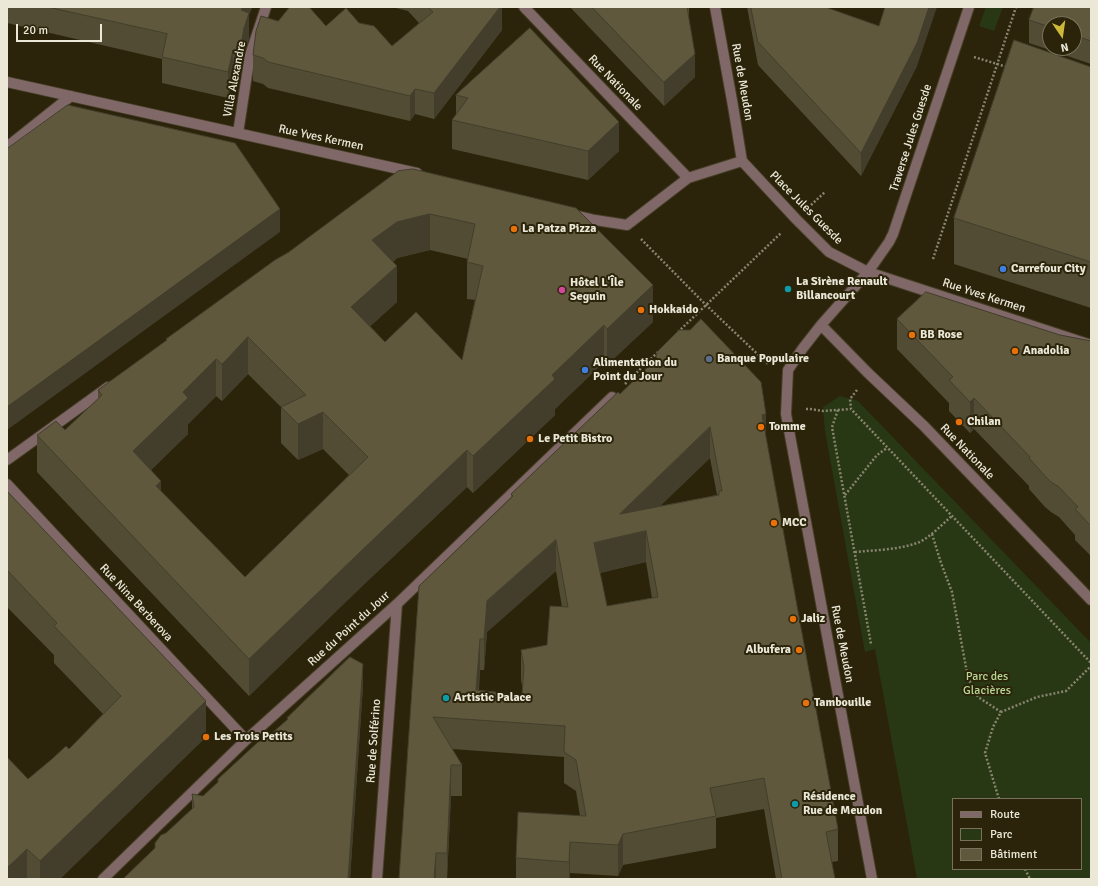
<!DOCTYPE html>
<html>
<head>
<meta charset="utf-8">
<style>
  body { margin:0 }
  #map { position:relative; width:1098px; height:886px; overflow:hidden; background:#2b240a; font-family:Signika,sans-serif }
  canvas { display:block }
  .frame { position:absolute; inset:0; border:8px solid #ebe8d8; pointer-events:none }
  .legend { position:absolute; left:952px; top:798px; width:130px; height:72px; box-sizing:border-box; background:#2b240a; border:1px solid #78725c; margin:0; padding:5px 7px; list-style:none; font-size:12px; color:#ebe8d8 }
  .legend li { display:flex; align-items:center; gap:8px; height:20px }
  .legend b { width:20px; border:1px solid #78725c }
  .north { position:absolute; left:1042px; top:16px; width:40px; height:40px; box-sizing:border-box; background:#2b240a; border:1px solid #78725c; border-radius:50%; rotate:167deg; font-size:11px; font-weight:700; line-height:16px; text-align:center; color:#ebe8d8 }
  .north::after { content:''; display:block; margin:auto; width:14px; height:18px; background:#ceb837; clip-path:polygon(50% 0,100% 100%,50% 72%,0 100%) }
  .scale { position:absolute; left:16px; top:24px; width:86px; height:18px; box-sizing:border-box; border:2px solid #ebe8d8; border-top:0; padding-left:5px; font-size:12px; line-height:14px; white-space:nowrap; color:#ebe8d8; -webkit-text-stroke:3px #2b240a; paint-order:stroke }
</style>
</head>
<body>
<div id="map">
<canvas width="1098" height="886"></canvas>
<div class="frame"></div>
<ul class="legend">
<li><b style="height:5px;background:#7f6867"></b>Route</li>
<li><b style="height:11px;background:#283815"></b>Parc</li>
<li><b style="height:11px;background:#5f583d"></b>Bâtiment</li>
</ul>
<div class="north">N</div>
<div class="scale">20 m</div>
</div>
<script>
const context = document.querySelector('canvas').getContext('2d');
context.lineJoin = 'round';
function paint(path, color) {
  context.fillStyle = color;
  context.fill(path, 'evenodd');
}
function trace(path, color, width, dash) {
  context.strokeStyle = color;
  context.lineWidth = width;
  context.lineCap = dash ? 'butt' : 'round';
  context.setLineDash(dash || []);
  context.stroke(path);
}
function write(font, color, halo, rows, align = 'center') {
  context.font = font + ' Signika,sans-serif';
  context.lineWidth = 4;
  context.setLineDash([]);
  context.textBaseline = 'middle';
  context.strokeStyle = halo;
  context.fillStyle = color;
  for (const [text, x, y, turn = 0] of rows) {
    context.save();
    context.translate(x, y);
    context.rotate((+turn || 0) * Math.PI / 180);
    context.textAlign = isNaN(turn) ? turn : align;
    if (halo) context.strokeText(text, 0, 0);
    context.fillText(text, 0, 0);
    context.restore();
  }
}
paint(new Path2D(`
  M986,7H1003L994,31L979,26Z
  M840,396L858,401L1091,643V879H917L875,649L865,652L825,431L823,407ZM953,799H1081V869H953Z`), '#283815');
const minor = new Path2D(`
  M524,7L688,178
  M715,7L733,106L742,161
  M7,82L417,173
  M238,133L250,55L266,7
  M7,147L71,96
  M742,161L796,219L829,252L868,272L1091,345
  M574,215L595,220L627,225L688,178L742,161
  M821,325L868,373L924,426L1091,600
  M7,460L108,387
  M7,484L246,740
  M103,879L246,740L397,604L612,397
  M377,879L397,604
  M872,879L786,414L788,370L803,348L821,325L868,272L889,242L893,234L969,7`);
trace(minor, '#463f27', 12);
trace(new Path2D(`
  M974,57L1007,67
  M811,205L825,192
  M641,239L706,305L769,365
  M933,259L1016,7
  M678,332L781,233
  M625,384L659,351
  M857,390L850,399L851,409L1091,663
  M806,409H810L823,411L851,409
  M838,410L832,427L871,644
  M845,495L877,455L887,448
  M932,534L941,563L952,592L968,678L978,697L1001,712
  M855,552C875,550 897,550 917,543C930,538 941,525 952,516
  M999,799L985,753L993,727L1001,712L1037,697L1066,691L1091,666
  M1025,869L1030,879`), '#89846f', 2.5, [2, 2]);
trace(minor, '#7f6867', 10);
paint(new Path2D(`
  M7,7H252L249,15V38L244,54L240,77L233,75L228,98L162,83V59L7,23Z
  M392,7H502V30L434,119L415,114L410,121L268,88L263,84L253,81V55L278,21L326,26L359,23L392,46L419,23L408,11Z
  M570,7H689V15H688L695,77L664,106Z
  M747,7H828V8L917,66L861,176L758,65Z
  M1091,7V64L1029,43V20ZM1050,24H1074V48H1050Z
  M530,28L619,151L588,180L452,149V120L456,115V95Z
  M1091,67V308L954,264V218Z
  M398,171L653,322L607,365L604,362L555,409V415L473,493L467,487L358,590L249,696L37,472V435L65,430L98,399V390L166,341V339L289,252ZM430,250L468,259L467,262V299L475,300L462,360L385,342L370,326L397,302L393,262L397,258ZM248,374L281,407V443L298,460L323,449L349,475L245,577L161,491L151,470L188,434V424L216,396L222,401Z
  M897,319L1060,335L1091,341V556L1075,540V535L1059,517L1051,512L1045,507L1029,489V486L974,429L970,433L949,411V403L897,349Z
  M620,394L766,440L838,829V861L832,862L835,879H776L764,809L716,818V848L623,865L618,876L570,873V879H516V858L580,816L576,791L564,783V757L452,749L462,765V796H451L447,879H399L419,586L511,497V494ZM710,458L717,495L660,506ZM646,562L652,598L607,606L600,573ZM556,571L562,607L547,645L521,650V681L523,689L522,695L479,690L480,670H484L487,632Z
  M7,491L206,737L60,879H7L28,779L69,749L103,714L54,663V655L7,607Z
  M363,686L350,879H123L155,848L192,809V794L203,796L287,720V718Z`), '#524c34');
paint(new Path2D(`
  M243,7H252L249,15V38L244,54L240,77V52L241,10Z
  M500,7H502V30L434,119V93Z
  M929,7H937L917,66L861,176V153Z
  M233,50V75L228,98V72Z
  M695,54V77L664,106V82Z
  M415,89V114L410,121V96Z
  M619,122V151L588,180V151Z
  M280,209V232L7,430V407Z
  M430,214V250L397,258L372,277V240L397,222Z
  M397,266V302L351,344V307Z
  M653,285V322L607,365V329Z
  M604,325V362L555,409V415L473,493V456L552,375Z
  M248,337V374L222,401V364Z
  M216,359V396L188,424V434L133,487V451L183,392Z
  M974,398V429L970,433V402Z
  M323,412V449L298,460V424Z
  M766,414V445L762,415Z
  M710,427V458L630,535L646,531V562L594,574V543L620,514Z
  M467,450V487L358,590L249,696V659L358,554Z
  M161,481V517L156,486Z
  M556,540V571L487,632L484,670V639L487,601Z
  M480,639V670L476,721V690Z
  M363,664V686L350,879H348Z
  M206,701V737L60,879H40V861Z
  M451,765V796L447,879V853Z
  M623,834V865L618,876V845Z
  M570,842V879H569V862Z
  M27,849V879H7V868Z
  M436,853V879H434Z`), '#423e2b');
const building = new Path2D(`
  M48,7H243L241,10L249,13L244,28L240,52L233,50L228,72L162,57L167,34Z
  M290,7H309L326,26L346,8L359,23L374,26L392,46L433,12L428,7H500L434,93L415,89L410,96L268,62L263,58L253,55L256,31L261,16L278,21Z
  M592,7H687L695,54L664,82Z
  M751,7H828V8L879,26L885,7H929L917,43L861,153L758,42Z
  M1034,7H1091V41L1074,35V24H1050V27L1029,20Z
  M530,28L619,122L588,151L452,120L468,98L456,95Z
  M1014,40L1091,67V262L954,218Z
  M68,105L235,143L280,209L7,407V149Z
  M413,169L576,208L653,285L607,329L604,325L552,375L555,379L473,456L467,450L358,554L249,659L37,435L56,421L65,430L102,395L98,390L167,340L166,339L275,260L289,252L305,240L398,171ZM430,214L475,224L467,262L483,266L462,360L416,312L385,342L351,307L397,266L372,240L397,222ZM248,337L306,395L281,407L298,424L323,412L368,457L245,577L156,486L161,481L133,451L188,398L183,392L216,359L222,364Z
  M926,292L1060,335L1091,341V526L1075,509L1078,507L1059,487L1051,482L1045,476L1029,458L1030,457L974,398L970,402L949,380L953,377L897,319Z
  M701,319L761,382L766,414L762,415L838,829L826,832L835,879H782L764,778L710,788L716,816L623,834L618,845L570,842L569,862L516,858L518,812L586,816L576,760L564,752L565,726L433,717L462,765H451L447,853H436L434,879H399L419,586L513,496L511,494L618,392L620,394L656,359L657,352L679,330H690ZM710,427L722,491H719V495L620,514ZM646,531L658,597L607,606L594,543ZM556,540L568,607L550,606L547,645L521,650L524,667L522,695L476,690L480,639H484L487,601Z
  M7,491L206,701L40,861L27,849L7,868V757L28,779L52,759L66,746L69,749L121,696L54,626L57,623L7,570Z
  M350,657L363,664L348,879H123L155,848V843L161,835L166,833L194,807L192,794L203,796L218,782V779L258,742L263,741L288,719L287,718Z`);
paint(building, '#5f583d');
trace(building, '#423e2b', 1);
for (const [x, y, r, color] of [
  [514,229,4,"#e8710a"],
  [1003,269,4,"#3f7fe0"],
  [788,289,4,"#0f9aa8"],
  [562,290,4,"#d1479c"],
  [641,310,4,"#e8710a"],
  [912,335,4,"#e8710a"],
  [1015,351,4,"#e8710a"],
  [709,359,4,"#5c6f8a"],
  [585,370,4,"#3f7fe0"],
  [959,422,4,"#e8710a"],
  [761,427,4,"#e8710a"],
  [530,439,4,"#e8710a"],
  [774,523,4,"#e8710a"],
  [793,619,4,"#e8710a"],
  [799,650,4,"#e8710a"],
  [446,698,4,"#0f9aa8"],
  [806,703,4,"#e8710a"],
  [206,737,4,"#e8710a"],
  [795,804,4,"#0f9aa8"]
]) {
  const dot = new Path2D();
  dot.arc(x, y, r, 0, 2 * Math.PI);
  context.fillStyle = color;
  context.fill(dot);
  trace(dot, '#2b240a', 1.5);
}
write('12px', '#ebe8d8', '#2b240a', [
  ["Villa Alexandre",235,79,-79],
  ["Rue de Meudon",742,82,80],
  ["Rue Nationale",615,83,46],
  ["Rue Yves Kermen",321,138,12],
  ["Traverse Jules Guesde",911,138,-72],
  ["Place Jules Guesde",806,208,45],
  ["Rue Yves Kermen",984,296,18],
  ["Rue Nationale",967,452,46],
  ["Rue Nina Berberova",136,603,47],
  ["Rue du Point du Jour",349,629,-42],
  ["Rue de Meudon",842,644,79],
  ["Rue de Solférino",374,741,-86]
]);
write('bold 12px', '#ebe8d8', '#2b240a', [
  ["La Patza Pizza",522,229],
  ["Carrefour City",1011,269],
  ["La Sirène Renault",796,282],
  ["Billancourt",796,296],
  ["Hôtel L'Île",570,283],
  ["Seguin",570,297],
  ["Hokkaido",649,310],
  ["BB Rose",920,335],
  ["Anadolia",1023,351],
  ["Banque Populaire",717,359],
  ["Alimentation du",593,363],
  ["Point du Jour",593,377],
  ["Chilan",967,422],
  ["Tomme",769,427],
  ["Le Petit Bistro",538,439],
  ["MCC",782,523],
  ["Jaliz",801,619],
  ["Albufera",791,650,"right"],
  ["Artistic Palace",454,698],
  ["Tambouille",814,703],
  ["Les Trois Petits",214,737],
  ["Résidence",803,797],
  ["Rue de Meudon",803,811]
], 'left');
write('12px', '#b6d695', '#2b240a', [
  ["Parc des",987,677],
  ["Glacières",987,691]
]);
</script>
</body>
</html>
